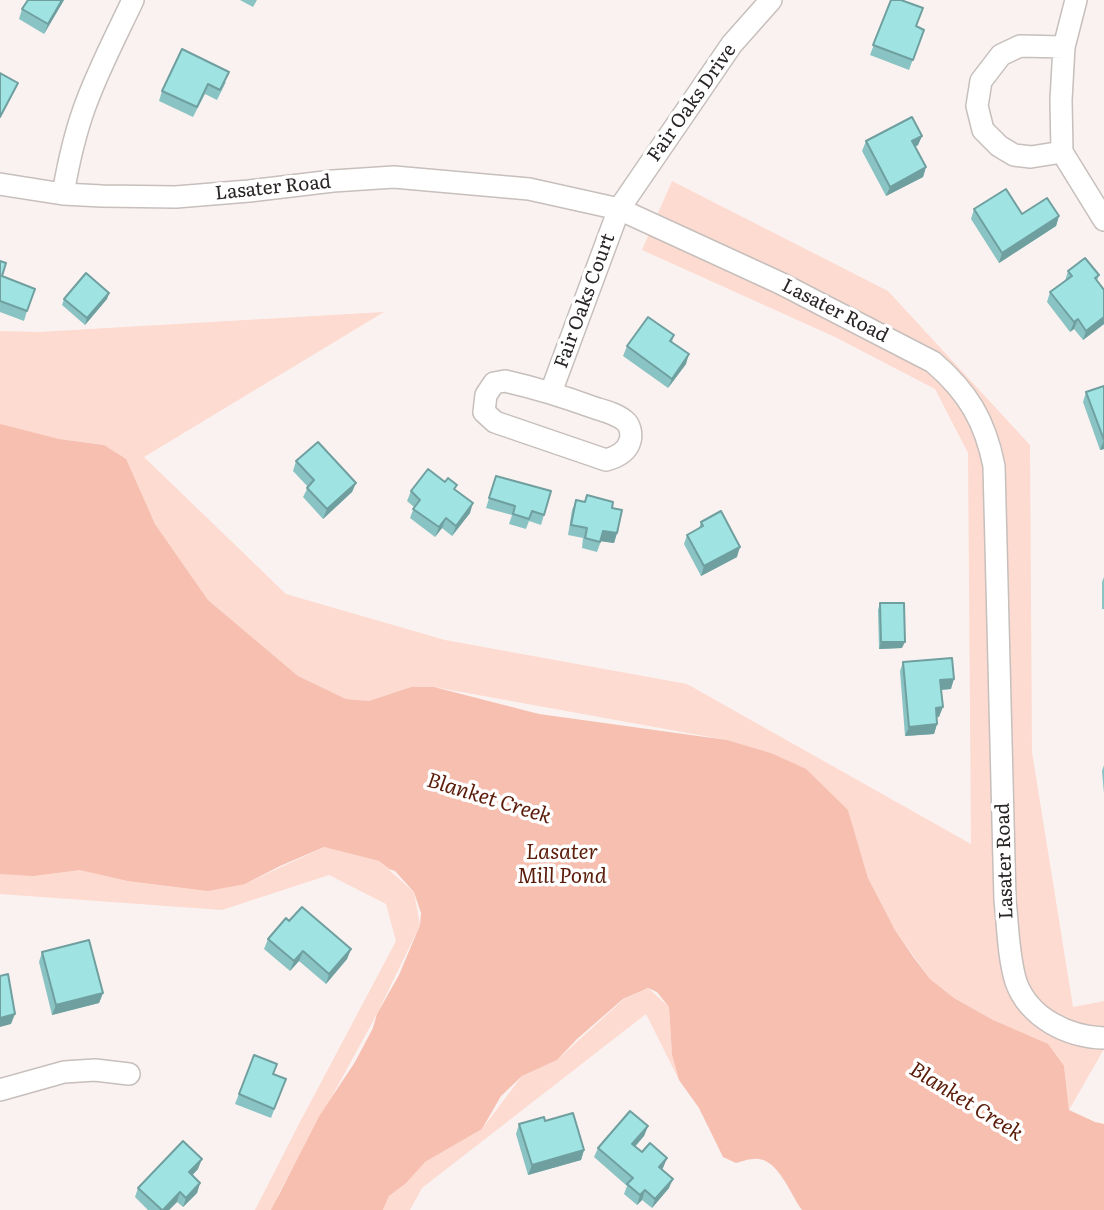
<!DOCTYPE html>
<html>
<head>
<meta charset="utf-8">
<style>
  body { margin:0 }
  canvas { display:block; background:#faf2f0 }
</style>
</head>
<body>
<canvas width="1104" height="1210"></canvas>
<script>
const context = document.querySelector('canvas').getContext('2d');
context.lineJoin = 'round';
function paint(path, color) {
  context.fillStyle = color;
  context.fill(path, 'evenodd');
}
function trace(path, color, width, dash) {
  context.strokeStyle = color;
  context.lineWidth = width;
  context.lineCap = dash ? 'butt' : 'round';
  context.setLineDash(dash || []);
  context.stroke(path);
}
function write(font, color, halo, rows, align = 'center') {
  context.font = font + ' Literata,serif';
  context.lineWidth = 7;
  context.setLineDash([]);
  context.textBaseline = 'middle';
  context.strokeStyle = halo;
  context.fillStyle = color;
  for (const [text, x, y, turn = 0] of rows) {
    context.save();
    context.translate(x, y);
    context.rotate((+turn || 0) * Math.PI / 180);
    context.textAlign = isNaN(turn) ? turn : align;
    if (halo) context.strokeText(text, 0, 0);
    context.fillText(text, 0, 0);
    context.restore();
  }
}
paint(new Path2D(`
  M672,181L888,291L1030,445L1032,752L1073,1007L1104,1001V1049L1069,1110L1064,1066L993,1020L954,998L930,979L895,930L868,878L848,810L771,753L726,740L434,687H411L369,701L346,699L298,676L208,600L155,524L125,459L104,445L59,439L0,427V331L38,332L384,312L144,457L286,594L445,640L687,684L971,844L968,453L935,389L835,337L642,250Z
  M324,847L379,861L414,892L420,925L377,1014L278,1195L274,1210H255L300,1122L396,941L386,904L329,875L222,910L0,894V873L80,870L245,884Z
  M648,988L669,1007L672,1055L679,1080L646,1014L422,1188L410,1210H383L389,1196L425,1162L482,1129L522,1076L557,1060L624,999Z`), '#fddbd1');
paint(new Path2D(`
  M0,424L59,439L104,445L126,459L155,524L208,600L298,676L346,699L369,701L411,687H434L539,714L727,740L771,753L806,769L848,810L868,878L895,930L914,958L930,979L954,998L993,1020L1048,1044L1064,1066L1069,1110L1095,1122L1104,1124V1210H802C790,1194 777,1155 753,1159C747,1159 741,1162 736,1163L723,1157L699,1108L679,1080L672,1055L669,1007L657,992L648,988L623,999L577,1039L557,1060L522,1076L501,1096L482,1129L425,1162L406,1183L389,1196L383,1210H271L320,1115L355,1062L373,1028L377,1014L399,975L420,925L421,913L414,892L395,871L389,869L379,861L324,847L280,866L245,884L208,891L128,881L80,870L33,876L0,874Z`), '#f6bfb0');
const minor = new Path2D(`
  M1076,0L1064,47L1061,100L1062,152L1104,220
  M1062,152L1031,157L1014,155L999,146L983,130L977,106L981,81L1001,55L1020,46L1064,47
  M0,184L63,194L102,196L176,197L249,191L333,181L394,177L529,189L619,209L780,283L933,362C968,392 985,421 994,466L1005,900C1008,926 1008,956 1016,982C1029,1018 1068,1037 1104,1038
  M63,194C68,165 74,137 84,109C97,72 116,36 133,0
  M505,381C536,388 565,397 595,408C605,411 617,414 625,421C630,425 632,434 630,441C627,452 617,457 606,460L495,422L484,412L486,395L494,383Z
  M551,392L619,209L732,44L771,0
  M0,1090L64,1072L95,1070L129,1074`);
trace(minor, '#c6bfbc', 24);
trace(minor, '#fff', 21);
paint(new Path2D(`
  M64,0L44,34L19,19L22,9Z
  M240,0H257L253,7Z
  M891,0L916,26L924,30L909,70L870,55Z
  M226,82L217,100L205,94L193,117L159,101L162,91Z
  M922,136L918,145L915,147L926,167L923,177L886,196L862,151L866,141Z
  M974,209L1022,214L1059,216L1056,226L999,263L971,219Z
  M0,261L2,276L27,311L24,321L0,312Z
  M1068,271L1099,275L1097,281L1104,290V324L1083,340L1074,329L1070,332L1047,302L1050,292L1065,281Z
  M109,293L107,299L85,325L62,305L64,299Z
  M674,335L672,342L686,364L668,388L623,356L627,346Z
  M1104,386V449L1100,450L1083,402L1086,392Z
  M296,461L356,483L352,492L323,519L303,497L308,487L293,471Z
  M496,476L544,515L541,525L529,521L526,529L509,524L512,515L486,508Z
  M455,490L470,513L452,536L442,528L435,537L410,518L414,507L407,501L411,491Z
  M576,500L612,508L617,533L614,543L601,541L597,552L582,548L583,538L568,535L572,510Z
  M701,522L737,557L701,576L684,544L687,535L699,528Z
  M1104,577V609H1102V582Z
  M880,603L902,648L879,649L878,610Z
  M903,662L951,689L941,690L939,717H937V724L934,734L905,736L900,671Z
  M1104,765V794L1102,771Z
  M289,921L351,949L347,959L326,984L299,961L290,971L264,949L268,939Z
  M42,952L103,993L99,1003L52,1015L39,962Z
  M254,1055L273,1074L286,1079L271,1118L235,1104Z
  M545,1121L584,1150L581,1160L528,1175L516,1134L519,1124Z
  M648,1126L644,1136L635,1147L642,1152L667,1158L662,1169L669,1188L652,1208L642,1200L637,1205L624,1194L627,1186L594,1157L598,1148Z
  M198,1169L192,1175L200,1183L197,1193L183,1207L177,1202L169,1210H148L135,1197L138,1188Z`), '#8ac3c3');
paint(new Path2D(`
  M62,0H64L44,34L48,24Z
  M922,136L918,145L908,151L912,141Z
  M926,167L923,177L886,196L890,187Z
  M1059,216L1056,226L999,263L1002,253Z
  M109,293L107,299L85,325L87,318Z
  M1104,317V324L1083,340L1086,331Z
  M1078,319L1074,329L1070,332L1074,322Z
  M689,354L686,364L668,388L672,379Z
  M1104,440V449L1100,450Z
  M356,483L352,492L323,519L327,509Z
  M473,503L470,513L452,536L456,526Z
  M446,518L442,528L435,537L439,527Z
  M603,531L617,533L614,543L599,541Z
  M740,547L737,557L701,576L704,566Z
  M881,642H905L902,648L879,649Z
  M954,679L951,689L937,690L940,680Z
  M943,707L939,717L932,718L936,708Z
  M937,724L934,734L905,736L909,727Z
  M351,949L347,959L326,984L329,974Z
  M303,951L299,961L290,971L294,961Z
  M103,993L99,1003L52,1015L56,1005Z
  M15,1014L11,1024L0,1027V1018Z
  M648,1126L644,1136L628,1154L632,1144Z
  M584,1150L581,1160L528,1175L532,1165Z
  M667,1158L663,1168L656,1176L659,1167Z
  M202,1159L198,1169L186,1182L189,1172Z
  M673,1179L669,1188L652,1208L655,1199Z
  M200,1183L197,1193L183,1207L186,1198Z
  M645,1190L642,1200L637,1205L640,1195Z
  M180,1192L177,1202L169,1210H163Z`), '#709f9f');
const building = new Path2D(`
  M28,0H62L48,24L22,9Z
  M891,0H901L923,8L916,26L924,30L913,60L873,45Z
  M182,49L229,72L220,90L208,84L197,107L162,91Z
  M0,73L18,83L0,117Z
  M912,117L922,136L912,141L926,167L890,187L866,141Z
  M1006,189L1022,214L1047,198L1059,216L1002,253L974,209Z
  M1085,258L1099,275L1095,278L1104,290V317L1086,331L1078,319L1074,322L1050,292L1072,276L1068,271Z
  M0,261L6,263L2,276L35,289L27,311L0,301Z
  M86,273L109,293L87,318L64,299Z
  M648,317L674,335L670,341L689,354L672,379L627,346Z
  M1104,386V440L1086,392Z
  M318,442L356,483L327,509L307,488L314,480L296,461Z
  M428,469L445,482L448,478L457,485L454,489L473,503L456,526L446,518L439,527L413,509L420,500L411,491Z
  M496,476L551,491L544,515L532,511L529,519L513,514L515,506L489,498Z
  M587,495L613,502L612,508L622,510L617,533L603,531L600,542L585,538L587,528L571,525L576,500L585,502Z
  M721,511L740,547L704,566L687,535L703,526L701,522Z
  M880,603H904L905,642H881Z
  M952,658L954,679L940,680L943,707L936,708L937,724L909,727L903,662Z
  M302,907L351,949L329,974L303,951L294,961L268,939L286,918L289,921Z
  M89,940L103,993L56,1005L42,952Z
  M8,974L15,1014L0,1018V976Z
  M254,1055L277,1064L273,1074L286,1079L274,1109L239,1094Z
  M630,1111L648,1126L632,1144L642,1152L650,1143L667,1158L659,1167L673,1179L655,1199L645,1190L640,1195L627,1184L633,1178L598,1148Z
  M573,1113L584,1150L532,1165L519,1124L544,1117L545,1121Z
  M183,1141L202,1159L189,1172L200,1183L186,1198L180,1192L163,1210H162L138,1188Z`);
paint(building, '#a0e3e3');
trace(building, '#709f9f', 2);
write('19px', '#292625', '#fff', [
  ["Fair Oaks Drive",692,103,-55],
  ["Lasater Road",273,188,-6],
  ["Fair Oaks Court",585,301,-70],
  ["Lasater Road",835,311,27],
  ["Lasater Road",1005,861,-92]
]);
write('italic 21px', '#5b1c09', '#fff', [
  ["Blanket Creek",489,799,17],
  ["Lasater",562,853],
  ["Mill Pond",562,877],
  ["Blanket Creek",966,1102,32]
]);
</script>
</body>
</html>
